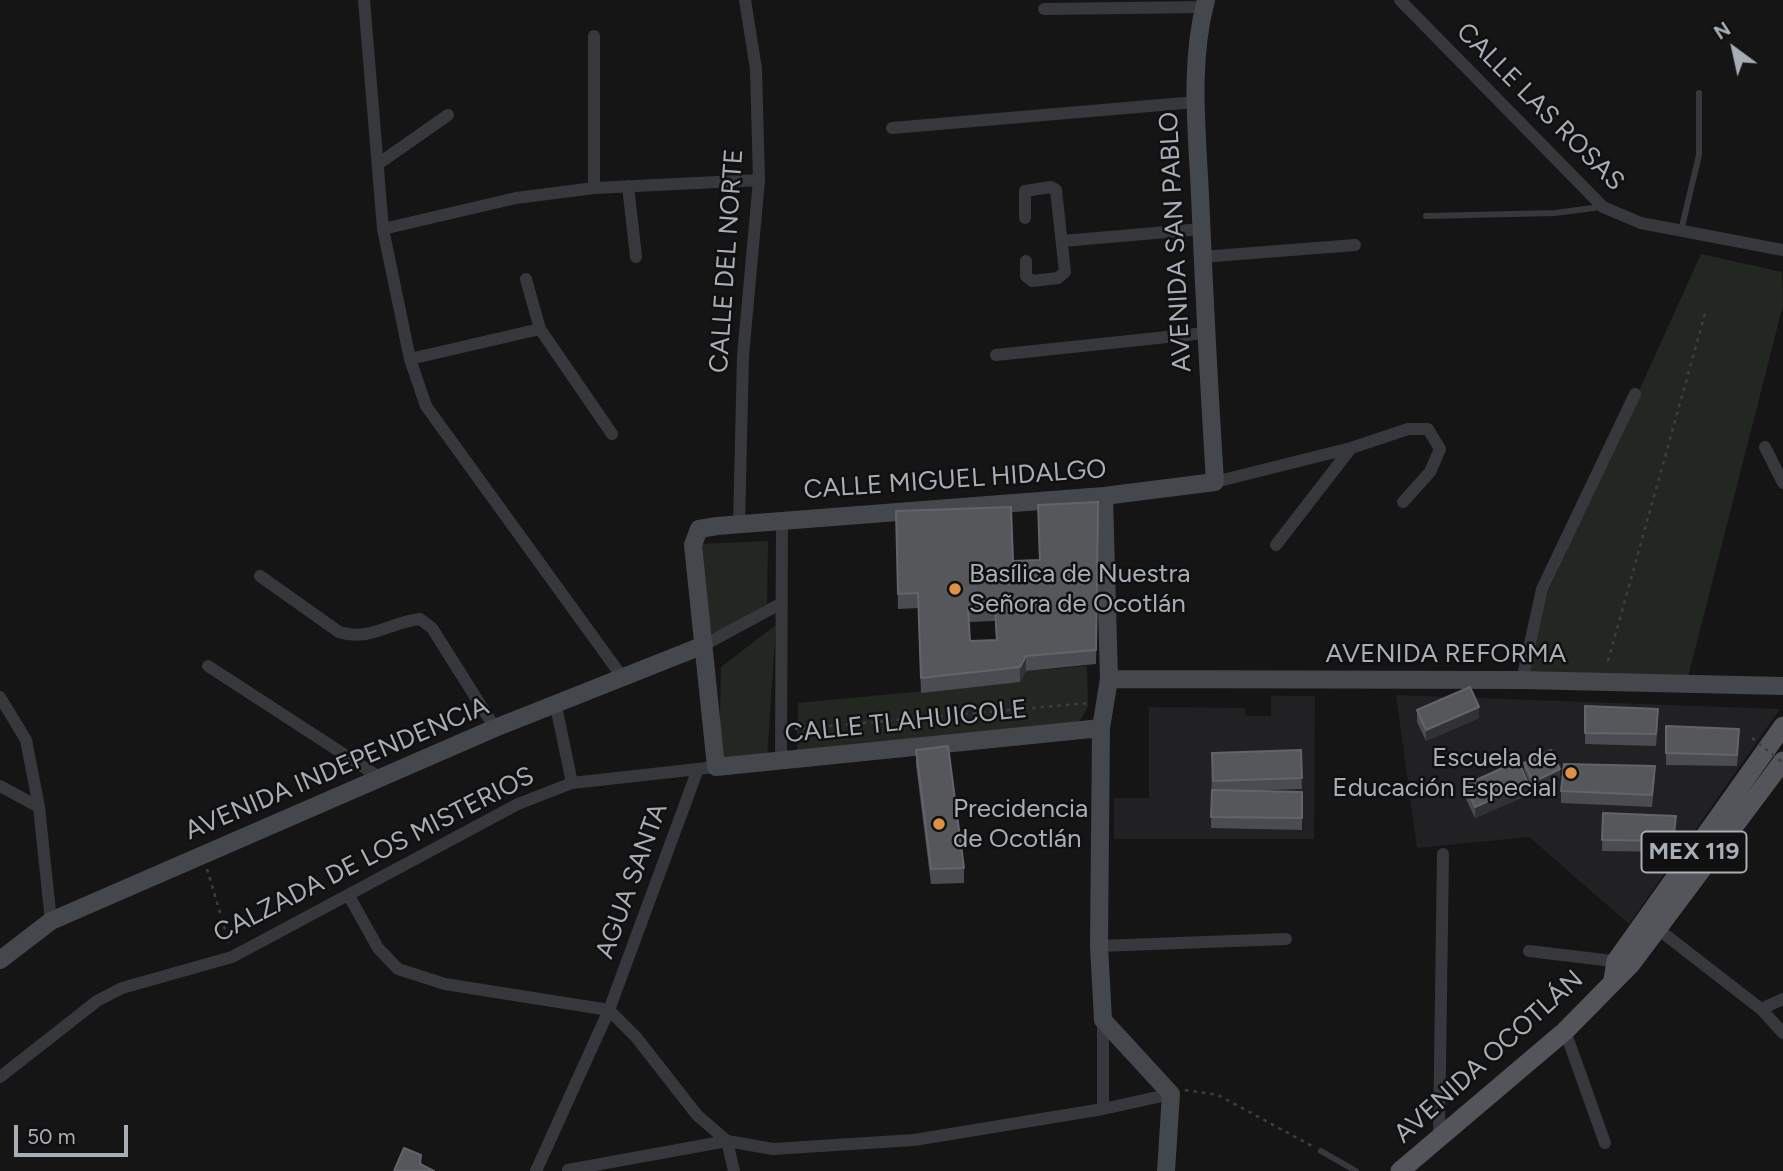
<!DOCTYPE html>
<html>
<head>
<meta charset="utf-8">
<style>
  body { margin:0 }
  #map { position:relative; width:1783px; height:1171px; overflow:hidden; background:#151516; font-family:Figtree,sans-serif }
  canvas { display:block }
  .north { position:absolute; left:1699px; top:14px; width:70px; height:70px; -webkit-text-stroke:5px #101011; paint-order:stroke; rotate:327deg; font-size:19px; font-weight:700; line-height:28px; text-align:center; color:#a8aeb5 }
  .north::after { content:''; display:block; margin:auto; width:24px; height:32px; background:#a8aeb5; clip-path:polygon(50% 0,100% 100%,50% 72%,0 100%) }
  .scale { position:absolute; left:14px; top:1125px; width:114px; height:32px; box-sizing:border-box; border:4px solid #a8aeb5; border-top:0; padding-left:9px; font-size:21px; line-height:24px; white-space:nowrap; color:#a8aeb5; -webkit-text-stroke:5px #101011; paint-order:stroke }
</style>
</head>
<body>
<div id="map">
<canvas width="1783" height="1171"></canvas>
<div class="north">N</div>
<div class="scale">50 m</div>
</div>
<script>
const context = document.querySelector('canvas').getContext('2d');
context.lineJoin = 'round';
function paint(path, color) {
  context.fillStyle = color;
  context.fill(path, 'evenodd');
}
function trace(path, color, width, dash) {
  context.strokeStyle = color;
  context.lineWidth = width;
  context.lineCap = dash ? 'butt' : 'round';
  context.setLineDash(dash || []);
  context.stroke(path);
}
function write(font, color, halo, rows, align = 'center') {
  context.font = font + ' Figtree,sans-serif';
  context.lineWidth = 5;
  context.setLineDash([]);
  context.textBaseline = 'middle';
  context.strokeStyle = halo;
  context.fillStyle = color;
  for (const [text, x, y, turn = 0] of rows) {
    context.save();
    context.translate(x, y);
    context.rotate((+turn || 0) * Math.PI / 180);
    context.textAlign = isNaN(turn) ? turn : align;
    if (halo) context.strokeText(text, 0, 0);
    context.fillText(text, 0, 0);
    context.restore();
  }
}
paint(new Path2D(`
  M1396,695L1780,709L1629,924L1529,837L1417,848Z
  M1271,696H1315L1314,839H1114V798H1149V707L1245,708L1246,716H1271Z`), '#212123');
paint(new Path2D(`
  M1701,254L1782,272L1783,305L1688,677L1529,674L1547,594Z
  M768,541L767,604L716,633L708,634L702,544Z
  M776,625L767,759L719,766L721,667Z
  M1087,666L1088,706L1078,725L797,755L798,703L1019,682L1026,671Z`), '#222821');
trace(new Path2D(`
  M1608,661L1706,310
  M795,729L1089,703
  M207,869L229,943
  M1185,1090L1218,1095L1312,1146`), '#3c3f42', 2.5, [3.5, 5]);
trace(new Path2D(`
  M1426,216L1555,213L1601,207
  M1681,231L1699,155V93
  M1321,1151L1356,1171`), '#36383b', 6);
trace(new Path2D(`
  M364,0L383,229L410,359L426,406L623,678
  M1400,0L1603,207L1641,223L1783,250
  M1044,9L1204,7
  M892,128L1196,102
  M378,164L448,115
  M628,186L636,257
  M594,188V36
  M1025,218V191L1051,187L1056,190L1065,272L1058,278L1032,281L1026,276V261
  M383,229L516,198L594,188L759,180
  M1063,241L1201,229
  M1201,257L1355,245
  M526,279L540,329L612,434
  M996,355L1205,333
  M410,359L540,329
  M1765,447L1783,483
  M1215,482L1351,448L1408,429H1428L1440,449L1430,472L1403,502
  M739,526L743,356L759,180L756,69L745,0
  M1276,545L1351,448
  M260,576L339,632C370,642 390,622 420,619L432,628L495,728
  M704,645L780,604
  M208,666L382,779
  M1522,680L1542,589L1635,394
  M0,697L26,740L39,807L51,921
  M556,706L572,783
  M781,761L782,520
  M0,786L39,807
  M349,896L378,948L398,969L445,984L609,1010L636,1037L697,1115L727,1141L773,1149L914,1140L1103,1109L1171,1094
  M1654,926L1761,1009L1783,1033
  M1099,946L1286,939
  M1529,951L1621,962
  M1761,1009L1783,999
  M1103,1020V1109
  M1565,1031L1605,1143
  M0,1077L97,1001L122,988L232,957L518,804L572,783L716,767
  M1439,1137L1443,854
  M568,1170L727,1141L734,1171
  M536,1171L609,1010L698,769`), '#36383b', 12);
trace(new Path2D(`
  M1104,496L1109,679L1101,728L1099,946L1103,1020L1171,1094L1166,1171
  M1109,679L1522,680L1783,686
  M1101,728L716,767L693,545L699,529L717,526L1104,496L1215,482C1209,386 1204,291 1200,195C1197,131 1189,63 1206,0
  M0,960L51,921L495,728L704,645`), '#44474b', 18);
trace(new Path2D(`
  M1613,980L1616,961L1783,726
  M1400,1171L1565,1031L1631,964L1783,761`), '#53555a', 19);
trace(new Path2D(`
  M1752,738L1783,763`), '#3c3f42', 2.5, [3.5, 5]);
paint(new Path2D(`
  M1098,502L1096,664L1026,671L1020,682L921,693L918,608L898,609L896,511L1013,561L1039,560L1038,505ZM995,621L996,640L970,641L969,622Z
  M1417,710L1479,718L1426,741L1417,722Z
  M1658,720L1656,746L1585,744V733Z
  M1666,726L1739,740L1737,766L1666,765Z
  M916,750L964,868V883L931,884L916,765Z
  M1301,750L1302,789L1244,791L1302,792V830L1211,828L1212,753Z
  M1524,763L1560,777L1533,790L1524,770Z
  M1655,777L1652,807L1561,803V791Z
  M1465,785L1528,795L1475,818L1465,797Z
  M1603,813L1676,827L1673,852L1602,851Z`), '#4b4c51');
paint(new Path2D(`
  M1026,656V671L1020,682V667Z
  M1479,707V718L1426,741V730Z
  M1560,769V777L1533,790V782Z
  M1528,783V795L1475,818V807Z
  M1676,816V827L1673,852V841Z`), '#313235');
const building = new Path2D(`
  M1098,502L1096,650L1026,656L1020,667L921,678L918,593L898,594L896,511L1011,507L1013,561L1040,560L1038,505ZM995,607L997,640L970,641L968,608Z
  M1470,687L1479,707L1426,730L1417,710Z
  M1585,706L1658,709L1656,734L1585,733Z
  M1666,726L1739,729L1737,755L1666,753Z
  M948,746L964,868L931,869L916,750Z
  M1301,750L1302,778L1213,781L1212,753Z
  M1551,750L1560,769L1533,782L1524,763Z
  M1518,761L1528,783L1475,807L1465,785Z
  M1564,764L1655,766L1652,795L1561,791Z
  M1212,790L1302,792V818L1211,817Z
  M1603,813L1676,816L1673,841L1602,840Z
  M404,1148L421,1155L420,1164L434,1171H394Z`);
paint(building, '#55575b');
trace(building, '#626469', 2);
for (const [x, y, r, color] of [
  [955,589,7,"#e09244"],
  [1571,773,7,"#e09244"],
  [939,824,7,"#e09244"]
]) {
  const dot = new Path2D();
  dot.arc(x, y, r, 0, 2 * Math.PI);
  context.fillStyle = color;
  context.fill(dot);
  trace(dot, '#101011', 2.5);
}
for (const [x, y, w] of [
  [1694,852,105]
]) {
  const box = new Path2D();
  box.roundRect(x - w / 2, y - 20.5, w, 41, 5);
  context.fillStyle = '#101011';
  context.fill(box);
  trace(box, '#a8aeb5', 2);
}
write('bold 24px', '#a8aeb5', null, [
  ["MEX 119",1694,852]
]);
write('26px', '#a8aeb5', '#101011', [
  ["CALLE LAS ROSAS",1540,107,45],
  ["AVENIDA SAN PABLO",1176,242,-93],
  ["CALLE DEL NORTE",727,261,-86],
  ["CALLE MIGUEL HIDALGO",955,480,-4],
  ["AVENIDA REFORMA",1446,654],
  ["CALLE TLAHUICOLE",906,722,-6],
  ["AVENIDA INDEPENDENCIA",337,769,-23],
  ["CALZADA DE LOS MISTERIOS",374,855,-27],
  ["AGUA SANTA",632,881,-70],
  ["AVENIDA OCOTLÁN",1489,1057,-42]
]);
write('26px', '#a8aeb5', '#101011', [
  ["Basílica de Nuestra",969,574],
  ["Señora de Ocotlán",969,604],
  ["Escuela de",1557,758,"right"],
  ["Educación Especial",1557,788,"right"],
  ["Precidencia",953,809],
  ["de Ocotlán",953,839]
], 'left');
</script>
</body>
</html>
